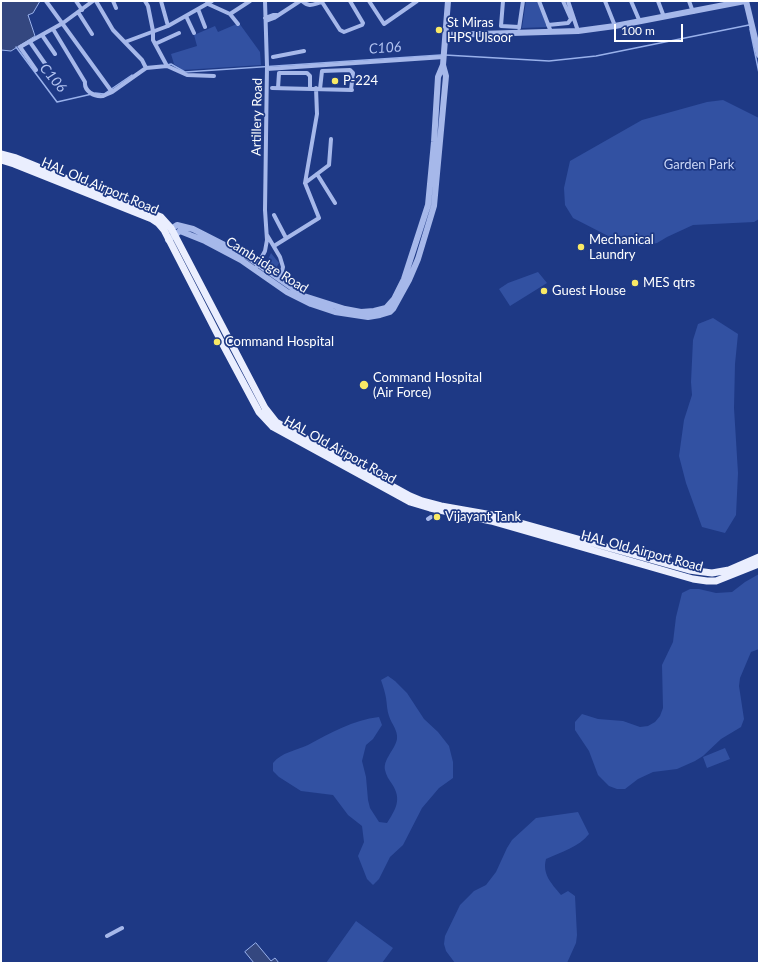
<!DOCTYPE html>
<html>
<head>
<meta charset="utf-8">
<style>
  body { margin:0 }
  #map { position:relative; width:760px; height:964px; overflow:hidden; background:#1e3985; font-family:Lato,sans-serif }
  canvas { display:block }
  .frame { position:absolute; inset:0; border:2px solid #fff; pointer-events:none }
  .scale { position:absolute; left:614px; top:24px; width:69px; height:18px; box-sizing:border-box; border:2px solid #fff; border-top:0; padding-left:5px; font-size:12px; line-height:14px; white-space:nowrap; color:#fff; -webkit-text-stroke:3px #1e3985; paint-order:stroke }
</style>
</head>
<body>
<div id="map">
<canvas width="760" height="964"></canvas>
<div class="frame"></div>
<div class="scale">100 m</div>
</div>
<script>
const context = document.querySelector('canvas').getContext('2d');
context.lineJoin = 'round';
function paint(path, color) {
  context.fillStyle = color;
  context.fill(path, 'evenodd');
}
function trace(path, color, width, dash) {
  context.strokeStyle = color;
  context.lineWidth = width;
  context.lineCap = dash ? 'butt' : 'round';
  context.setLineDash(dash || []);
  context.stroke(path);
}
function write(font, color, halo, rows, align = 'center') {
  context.font = font + ' Lato,sans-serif';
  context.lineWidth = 3.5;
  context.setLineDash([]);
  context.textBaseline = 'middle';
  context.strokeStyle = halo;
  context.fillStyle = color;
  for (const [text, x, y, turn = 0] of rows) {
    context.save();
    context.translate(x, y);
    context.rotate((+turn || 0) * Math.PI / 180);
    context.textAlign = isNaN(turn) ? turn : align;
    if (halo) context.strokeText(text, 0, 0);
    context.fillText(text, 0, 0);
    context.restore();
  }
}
paint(new Path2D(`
  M526,1H537L547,27L522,28Z
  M239,23L260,52L261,65L183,70L174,64L171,54L197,46L194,35L215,26L218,32Z
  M723,100L759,118V219L754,222L693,225L667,237L657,243L640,246L614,239L573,218L565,205L564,188L570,161L642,120L707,102Z
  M271,253L279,263L273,274L264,268Z
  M538,272L547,283L510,306L499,289L508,283Z
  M713,318L738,334L735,364L734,408L738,473L736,515L725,533L702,527L686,483L679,456L684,420L692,395L691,382L693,340L698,324Z
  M759,574V649L751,652L740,678L739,686L744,719L741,727L721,739L703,756L695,761L677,769L653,772L638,779L625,789H617L609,786L598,775L589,751L575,730V722L582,714L598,719L623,721L640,727L648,726L655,722L660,716L663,708L662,665L673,642L676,617L682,593L690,589H699L716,593L732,592L745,582Z
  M388,676L395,681L407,693L424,719L438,732L449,746L453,762V778L439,788L422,808L403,845L390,857L379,879L373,885L367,879L358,856L364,842L362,826L348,815L333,795L301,791L279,777L273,771V763C282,752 295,751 308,745C330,733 353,720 379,717L382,725L373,739L366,745L362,761L366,777L368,800L370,808L379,822L387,823C396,809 402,799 392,784C389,780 386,775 385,770C383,759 395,750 397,739C398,730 392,725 389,716C387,711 387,704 386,698C385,692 383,686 381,680Z
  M725,748L730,759L707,768L703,757Z
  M578,812L589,834C579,847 561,852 546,859C542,874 551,883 561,895L568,891L575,896L577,935L576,943L567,963H455L446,951L444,944L445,936L460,905L474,891L486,885L496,872L507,848L512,840L536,818Z
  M356,921L393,948L382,963H326Z`), '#3251a2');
const water = new Path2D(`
  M1,1H40L33,13L28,15L35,36L11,51L1,50Z
  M256,943L271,961L275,958L279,963H254L245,952Z`);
paint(water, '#34477f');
trace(water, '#99b1eb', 1);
trace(new Path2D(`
  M750,29L759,73
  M16,47L57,102L92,94
  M445,55L549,61L596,56L749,25
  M167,65L171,64L185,72L441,55
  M95,93L104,94L132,75`), '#99b1eb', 1.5);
trace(new Path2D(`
  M46,1L112,92L146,68L167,66
  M76,1L82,10
  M96,1L113,30L142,60L146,68
  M113,1L116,8
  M145,1L148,6L153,31V40L167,66L187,75L214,76
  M161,1L168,26
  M207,1L208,4L230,14L250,1
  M302,1C310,8 313,4 322,2L340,30L344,32L362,25L363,23L350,1
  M369,1L384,24L417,1
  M503,1L501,26L519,27
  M539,1L551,32
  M568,1L578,31
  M605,1L615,26
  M631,1L640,22
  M658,1L664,17
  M689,1L693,12
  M198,9L205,27
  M78,12L92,34
  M230,14L238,24
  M186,16L194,33
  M265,18L273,15H277
  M266,21L274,18L300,1
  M548,25L568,23L571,19L563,1
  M519,28L523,1
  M53,29L85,82C84,91 94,97 103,96C106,95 109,93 112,92
  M42,35L55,54
  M30,42L46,65
  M125,42L168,26L212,1
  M155,44L179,33
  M273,57L304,51
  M267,69L444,57
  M36,70L20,47L63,23L93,1
  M272,88L352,90
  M278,88L279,73H307L310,76V88
  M320,89L322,71L350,70L353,73L351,90
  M317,174L335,203
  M305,183L329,165L331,139
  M274,215L286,238
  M267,235L280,257L283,267L280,280
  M274,246L319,218L305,183L317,114L316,88
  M257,266L265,251L267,240L265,210L267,66L265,1
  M428,519L431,517
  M107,936L122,928`), '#a6b8ea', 4);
trace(new Path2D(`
  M746,1L759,55
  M446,35L578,31L615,26L745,1
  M168,231L177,225L193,229L248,257L304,296L345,309L361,312L374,311L386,308L394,299L404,279L428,205L434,142L438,77L443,65
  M168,240L180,231L205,241L241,260L287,292L311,304L335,312L368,317L380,315L390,312L393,309L409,280L418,259L434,206L446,76L443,65L448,1`), '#a6b8ea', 6);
trace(new Path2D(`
  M1,154L16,158L161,217L171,228L265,408L276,422L410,496L422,501L441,506L492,515L689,570L712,573L729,570L759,557
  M1,160L14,164L152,219L158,223L164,230L222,343L259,412L273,427L410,502L430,508L491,521L693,579L707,581H716L759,564`), '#eaeefe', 7);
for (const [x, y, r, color] of [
  [439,30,4,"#f9e965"],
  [335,81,4,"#f9e965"],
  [581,247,4,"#f9e965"],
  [635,283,4,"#f9e965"],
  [544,291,4,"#f9e965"],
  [217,342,4,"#f9e965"],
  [364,385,5,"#f9e965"],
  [437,517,4,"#f9e965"]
]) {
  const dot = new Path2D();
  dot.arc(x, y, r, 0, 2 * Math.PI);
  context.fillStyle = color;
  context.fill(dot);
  trace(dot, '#1e3985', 1.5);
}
write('13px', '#fff', '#1e3985', [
  ["St Miras",447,23],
  ["HPS Ulsoor",447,38],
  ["P-224",343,81],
  ["Mechanical",589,240],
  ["Laundry",589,255],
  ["MES qtrs",643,283],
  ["Guest House",552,291],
  ["Command Hospital",225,342],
  ["Command Hospital",373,378],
  ["(Air Force)",373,393],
  ["Vijayant Tank",445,517]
], 'left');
write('13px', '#fff', '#1e3985', [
  ["Artillery Road",257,117,-89],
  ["HAL Old Airport Road",100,186,23],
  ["Cambridge Road",267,265,32],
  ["HAL Old Airport Road",340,450,29],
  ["HAL Old Airport Road",642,551,15]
]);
write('13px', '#cbd7f7', '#1e3985', [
  ["Garden Park",699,165]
]);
write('italic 14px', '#b2c3f1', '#1e3985', [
  ["C106",385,48,-4],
  ["C106",53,78,50]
]);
</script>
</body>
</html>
